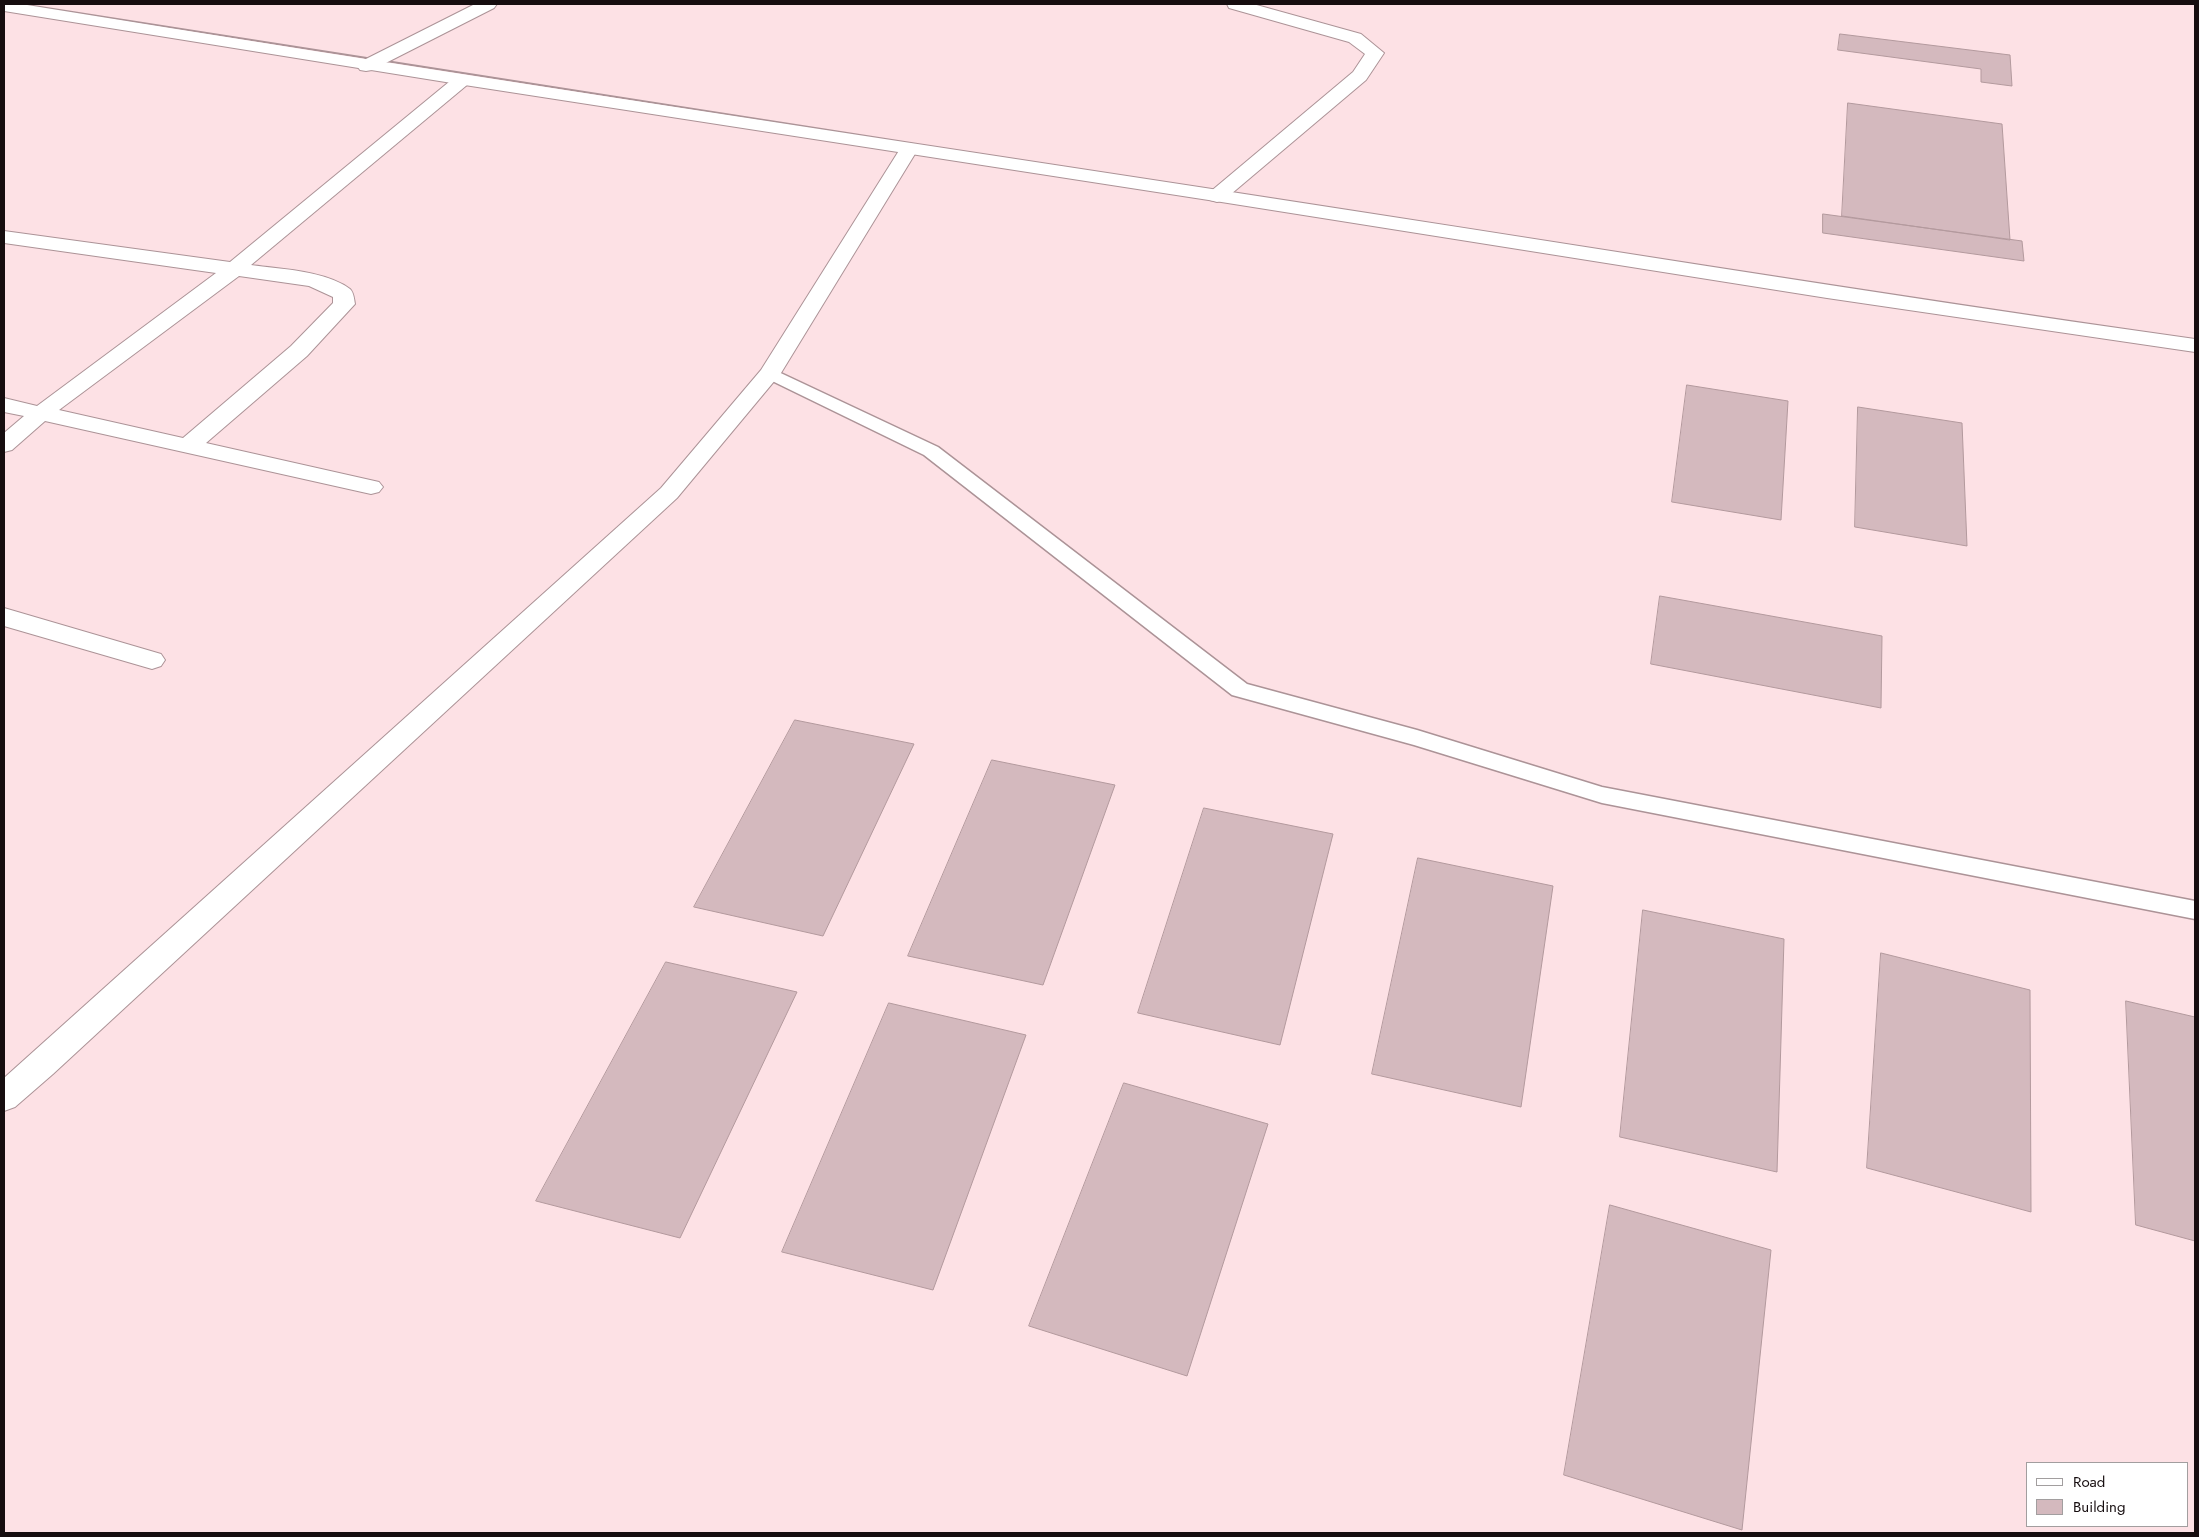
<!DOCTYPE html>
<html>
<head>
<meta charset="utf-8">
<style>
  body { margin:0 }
  #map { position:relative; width:2199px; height:1537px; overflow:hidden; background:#fde1e5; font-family:Jost,sans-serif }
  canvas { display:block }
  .frame { position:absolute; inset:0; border:5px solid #160d0f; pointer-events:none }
  .legend { position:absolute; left:2026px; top:1462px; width:162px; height:65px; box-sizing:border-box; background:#fff; border:1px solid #a29e9f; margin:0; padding:6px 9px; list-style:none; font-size:15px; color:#160d0f }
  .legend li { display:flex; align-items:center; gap:10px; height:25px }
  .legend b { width:25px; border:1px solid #a29e9f }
</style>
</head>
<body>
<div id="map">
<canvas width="2199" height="1537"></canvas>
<div class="frame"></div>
<ul class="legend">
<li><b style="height:6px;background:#fff"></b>Road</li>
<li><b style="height:14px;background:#d4b9be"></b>Building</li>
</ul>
</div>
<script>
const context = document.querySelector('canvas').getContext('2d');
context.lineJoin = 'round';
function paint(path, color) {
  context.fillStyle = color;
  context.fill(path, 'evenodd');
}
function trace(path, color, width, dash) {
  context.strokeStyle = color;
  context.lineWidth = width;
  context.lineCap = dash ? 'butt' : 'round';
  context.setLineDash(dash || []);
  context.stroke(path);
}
const building = new Path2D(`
  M1840,34L2010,55L2012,86L1981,82V69L1838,50Z
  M1848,103L2002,124L2010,240L1842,216Z
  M1823,214L2022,241L2024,261L1823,233Z
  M1687,385L1788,401L1781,520L1672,502Z
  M1858,407L1962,423L1967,546L1855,527Z
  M1660,596L1882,636L1881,708L1651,664Z
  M795,720L914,744L823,936L694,907Z
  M992,760L1115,785L1043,985L908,956Z
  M1204,808L1333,834L1280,1045L1138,1013Z
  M1418,858L1553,886L1521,1107L1372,1074Z
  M1643,910L1784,939L1777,1172L1620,1137Z
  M1881,953L2030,990L2031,1212L1867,1168Z
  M666,962L797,992L680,1238L536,1201Z
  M2126,1001L2195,1017V1241L2136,1225Z
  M889,1003L1026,1035L933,1290L782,1252Z
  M1124,1083L1268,1124L1187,1376L1029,1326Z
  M1610,1205L1771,1250L1742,1530L1564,1475Z`);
paint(building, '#d4b9be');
trace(building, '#b3999d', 1);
const service = new Path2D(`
  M770,368L938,447L1247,684L1417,730L1602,787L2195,901V919L1602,803L1414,745L1232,695L924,455L764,377L761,373L764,369Z`);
const minor = new Path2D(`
  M475,4H497L494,8L372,70L366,71L360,70L357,66L360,62Z
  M1227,4H1253L1361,34L1384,53L1366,80L1224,200L1217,202L1210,200L1207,196L1210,192L1353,72L1365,54L1349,42L1229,8Z
  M461,76L467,77L470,81L467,85L251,265C280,269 327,271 350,289C354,293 354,299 355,304L307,356L206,443L379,482L383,487L379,492L371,494L45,421L12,450L4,452V433L24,416L4,412V398L37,406L216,273L4,243V231L230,262L455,77ZM239,276L309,286L333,297V303L291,346L183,438L59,410Z
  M909,143L916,145L918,149L781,373L677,498L53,1074L15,1107L4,1111V1078L661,488L761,370L900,149L902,145Z
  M4,608L161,654L165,660L161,666L152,669L4,626Z`);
const trunk = new Path2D(`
  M4,4H21C418,69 815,128 1212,189C1540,239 1867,293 2195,339V352L1827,298L1215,201L458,84L4,11Z`);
trace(service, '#ac9397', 3);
trace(minor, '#ac9397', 2);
trace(trunk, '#ac9397', 2);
paint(service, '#fff');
paint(minor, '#fff');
paint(trunk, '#fff');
</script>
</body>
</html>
